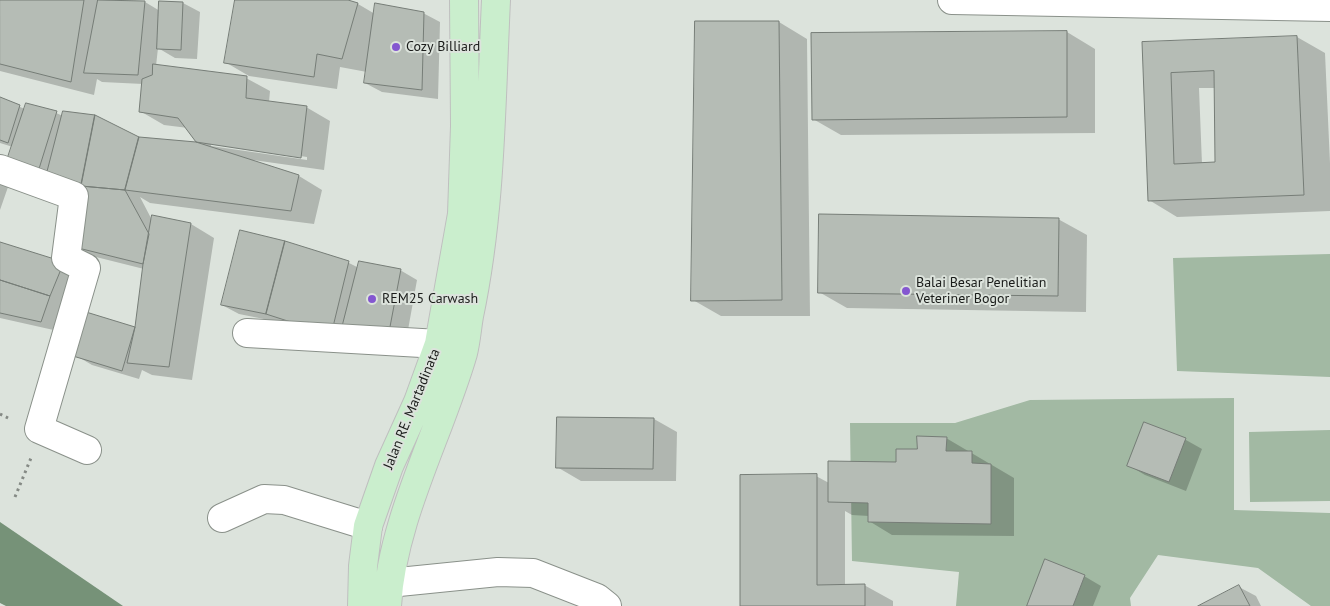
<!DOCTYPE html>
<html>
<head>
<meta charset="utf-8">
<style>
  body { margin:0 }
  canvas { display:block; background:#dce3dc }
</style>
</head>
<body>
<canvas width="1330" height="606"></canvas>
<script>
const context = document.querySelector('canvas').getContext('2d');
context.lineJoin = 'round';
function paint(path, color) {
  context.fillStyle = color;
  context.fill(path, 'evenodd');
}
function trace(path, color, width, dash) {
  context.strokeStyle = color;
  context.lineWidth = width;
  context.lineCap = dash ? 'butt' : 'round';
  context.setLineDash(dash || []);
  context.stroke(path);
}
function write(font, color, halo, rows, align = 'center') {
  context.font = font + ' "PT Sans",sans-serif';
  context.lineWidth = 4;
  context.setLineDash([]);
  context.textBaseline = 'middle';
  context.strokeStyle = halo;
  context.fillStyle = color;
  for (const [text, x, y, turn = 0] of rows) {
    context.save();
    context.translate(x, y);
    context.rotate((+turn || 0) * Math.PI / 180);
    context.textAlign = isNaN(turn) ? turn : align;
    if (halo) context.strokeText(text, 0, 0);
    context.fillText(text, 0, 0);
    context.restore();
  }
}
paint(new Path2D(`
  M1330,254V377L1177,371L1173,258Z
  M1234,398V510L1330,513V606H1311L1258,568L1158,555L1130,598L1131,606H956L959,572L852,561L850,423H955L1030,400Z
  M1330,430V501L1250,502L1249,432Z`), '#a2b9a3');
paint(new Path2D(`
  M0,522L123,606H6L0,603Z`), '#769278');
paint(new Path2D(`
  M0,0H110V1L145,2L160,11L183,3L200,12L197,59L175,58L158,48L156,66L246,78L270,91L269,102L306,107L330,121L324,170L253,160V161L299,176L322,190L314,224L150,203L140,197L152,220L191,224L214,238L192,380L152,375L142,370L139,379L92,365L75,355L87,313L136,328L144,269L92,256L75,247L82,188L25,170L13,147L0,143V99L25,109L56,113L63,116L138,139L199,143L188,128L164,125L140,111L143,84L102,82L97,79L94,95L0,71ZM211,143L307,157V160L211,146Z
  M237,0H344L358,4L375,14L423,13L440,22L438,99L382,92L365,83L367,72L340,67L337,89L249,76L225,62Z
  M779,22L807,39L810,316H721L693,300Z
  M1067,32L1095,49V133L841,135L813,119Z
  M1297,37L1325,53L1330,163V211L1177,217L1149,200L1144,43ZM1199,88H1216V164H1202Z
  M0,183L8,187L0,210Z
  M1058,219L1087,235L1086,312L847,308L819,292Z
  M285,242L349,263L359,268L400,270L417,280L406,341L284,323L239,314L222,305Z
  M0,243L80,273L58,331L0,318Z
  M654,419L677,432L676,481H581L557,467Z
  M1145,424L1186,440L1202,449L1186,491L1145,475L1128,465Z
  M946,438L1014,478V536L892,535L869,521V516L852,515L845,511V586L864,585L893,601V606H741L816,476L829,483L897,464L918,451Z
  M1084,576L1101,586L1093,606H1029Z
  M1239,587L1256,596L1261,606H1201Z`), '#0003');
const building = new Path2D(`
  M0,0H84L71,82L0,64Z
  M98,0L145,1L138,75L84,73Z
  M235,0H348L358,3L342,59L317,54L314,77L224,63Z
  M159,1L183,2L181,50L157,49Z
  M375,3L424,12L422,90L364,83Z
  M695,21H779L782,300L691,301Z
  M1067,31V117L812,120L811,33Z
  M1297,36L1304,195L1148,201L1142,42ZM1214,71L1215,162L1174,164L1171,73Z
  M153,64L247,76L246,98L307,106L301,158L196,142L178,118L139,112L142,79L152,75Z
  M0,97L20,105L8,143L0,140Z
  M26,103L57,111L38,172L7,160Z
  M63,111L95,115L81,186L47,173Z
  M95,115L139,137L125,190L81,186Z
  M139,137L196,142L299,175L291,211L125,190Z
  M81,186L125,190L149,234L143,264L74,247Z
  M819,214L1059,218L1058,296L818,293Z
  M152,215L191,223L169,367L127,363L135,327L143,264Z
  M240,230L285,241L266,314L221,305Z
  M285,241L349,261L331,335L266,314Z
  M0,242L64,262L50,296L0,280Z
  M359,261L401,269L389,332L342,328Z
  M0,280L50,296L41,322L0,313Z
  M86,312L135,327L122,371L73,356Z
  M557,417L654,418L653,469L556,468Z
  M1144,422L1186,438L1169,482L1127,466Z
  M917,436L947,437L946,451H972V463L991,464V524L868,522V503L828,502V461L896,462V449H917Z
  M817,474V585L865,584V606H740V475Z
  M1045,559L1085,575L1073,606H1027Z
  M1239,585L1250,606H1198Z`);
paint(building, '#b5bcb5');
trace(building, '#767d77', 1);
const minor = new Path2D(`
  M952,0L1330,7
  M0,169L74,196L66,258L86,268L39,429L87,450
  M247,333L439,344L461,351
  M222,518L264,499L284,500L368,526
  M389,583L498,572L533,573L597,598L607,606`);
const major = new Path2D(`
  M362,606L363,566L368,526L389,466L418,402L439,344L462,214L465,126L464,0
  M387,606C392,519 439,436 463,353C466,341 467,328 469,316C491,212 491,105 496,0`);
trace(minor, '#8a918a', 30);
trace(major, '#bfbfbf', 30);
trace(new Path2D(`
  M0,414L10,419
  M15,497L31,458`), '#858a85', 3, [2.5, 4]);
trace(minor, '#fff', 28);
trace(major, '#caeecd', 28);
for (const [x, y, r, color] of [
  [396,47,5,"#8457d0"],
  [906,291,5,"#8457d0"],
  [372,299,5,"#8457d0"]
]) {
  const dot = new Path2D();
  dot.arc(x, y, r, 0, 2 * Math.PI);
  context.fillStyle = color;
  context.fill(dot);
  trace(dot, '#dce3dc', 2);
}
write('14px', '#1a1c1a', '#dce3dc', [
  ["Cozy Billiard",406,47],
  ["Balai Besar Penelitian",916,283],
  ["Veteriner Bogor",916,299],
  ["REM25 Carwash",382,299]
], 'left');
write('14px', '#1a1c1a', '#dce3dc', [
  ["Jalan RE. Martadinata",412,409,-68]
]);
</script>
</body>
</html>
